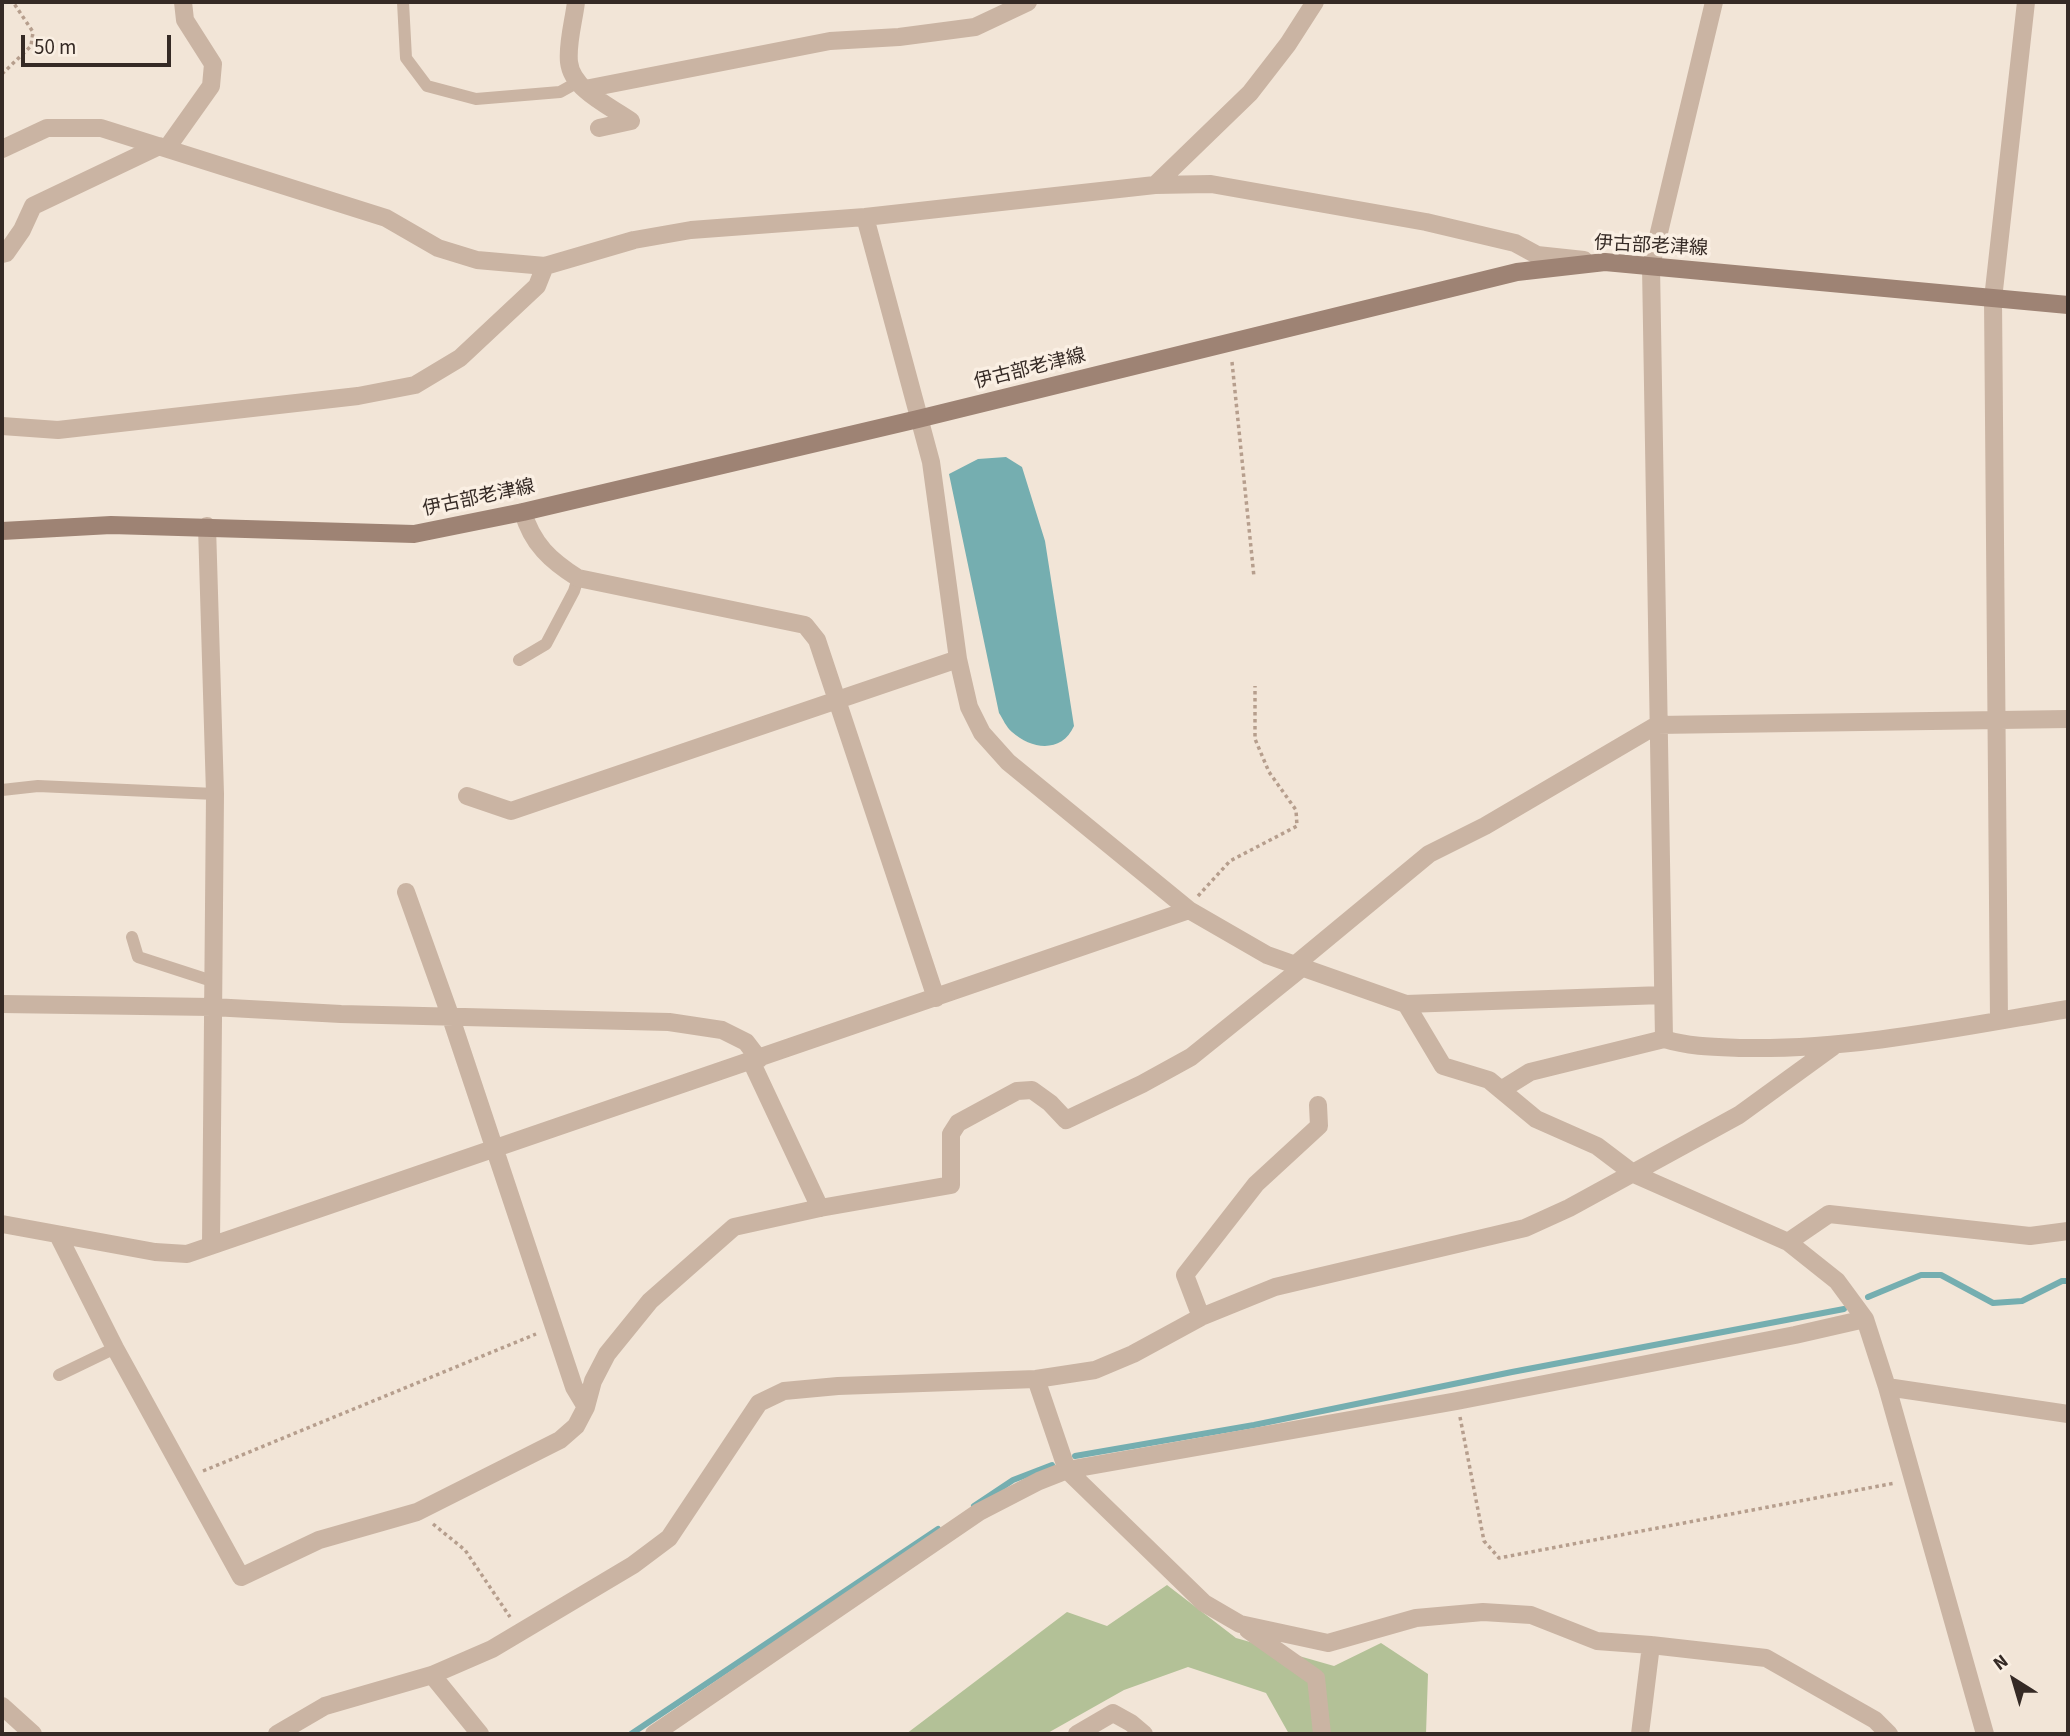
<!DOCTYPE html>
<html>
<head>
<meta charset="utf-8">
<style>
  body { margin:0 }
  #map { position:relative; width:2070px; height:1736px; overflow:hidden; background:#f2e5d7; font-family:"Source Sans 3",sans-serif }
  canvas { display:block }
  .frame { position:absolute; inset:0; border:4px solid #352a25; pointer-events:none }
  .north { position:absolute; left:1979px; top:1645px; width:70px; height:70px; -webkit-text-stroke:5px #faefe3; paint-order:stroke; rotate:323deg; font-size:19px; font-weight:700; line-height:28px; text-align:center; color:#352a25 }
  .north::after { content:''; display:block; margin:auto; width:24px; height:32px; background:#352a25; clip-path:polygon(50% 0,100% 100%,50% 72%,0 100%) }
  .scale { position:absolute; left:21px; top:35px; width:150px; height:32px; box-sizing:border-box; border:4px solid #352a25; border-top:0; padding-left:9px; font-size:21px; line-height:24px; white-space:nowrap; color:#352a25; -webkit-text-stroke:5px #faefe3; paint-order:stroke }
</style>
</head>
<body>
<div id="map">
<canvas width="2070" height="1736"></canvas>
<div class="frame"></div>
<div class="north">N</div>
<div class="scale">50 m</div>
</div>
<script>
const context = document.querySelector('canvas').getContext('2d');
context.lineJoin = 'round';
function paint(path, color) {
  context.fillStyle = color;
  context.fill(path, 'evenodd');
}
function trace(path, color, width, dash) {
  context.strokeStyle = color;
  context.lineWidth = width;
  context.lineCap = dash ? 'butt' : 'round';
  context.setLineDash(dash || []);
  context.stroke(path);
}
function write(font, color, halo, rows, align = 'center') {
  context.font = font + ' "Source Sans 3","Noto Sans JP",sans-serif';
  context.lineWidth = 7;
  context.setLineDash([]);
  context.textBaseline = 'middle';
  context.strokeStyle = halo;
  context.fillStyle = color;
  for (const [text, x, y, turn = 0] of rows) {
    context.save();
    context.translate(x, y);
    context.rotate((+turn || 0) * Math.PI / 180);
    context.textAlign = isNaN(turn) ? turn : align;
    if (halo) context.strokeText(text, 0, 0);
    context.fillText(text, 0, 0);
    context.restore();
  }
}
paint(new Path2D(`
  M1167,1585L1236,1638L1334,1666L1381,1643L1428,1674L1426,1734H1289L1266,1693L1188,1667L1124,1690L1046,1734H906L1067,1612L1107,1626Z`), '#b3c197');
paint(new Path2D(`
  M1006,457L1022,467L1045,541L1074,726C1062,753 1032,750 1012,732C1006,727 1003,719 999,713L949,474L978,459Z`), '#75aeb0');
trace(new Path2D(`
  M1868,1297L1921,1275H1941L1993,1303L2022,1301L2062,1281H2068
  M1075,1456L1254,1425L1512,1372L1844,1309
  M974,1506L1013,1480L1052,1465
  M631,1734L938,1529`), '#75aeb0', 6);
trace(new Path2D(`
  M2,74L31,46L33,32L13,2
  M1232,362L1254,577
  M1198,896L1230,861L1297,826L1296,810L1269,772L1255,739V686
  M1460,1417L1484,1541L1499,1558L1895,1483
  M203,1471L536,1334
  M433,1524L465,1550L510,1617`), '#b69e8d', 3.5, [3.5, 3.5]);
trace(new Path2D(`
  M403,2L406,58L427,86L476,99L560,92L578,82
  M519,660L546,644L574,591L578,578
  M2,790L38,786L215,794
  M132,937L138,957L212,981
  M59,1375L115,1348`), '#cab4a3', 12);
trace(new Path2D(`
  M576,2C574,20 567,43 569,62C572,90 610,106 631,121L599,128
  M1714,2L1651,266L1664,1039C1690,1047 1715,1047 1743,1048C1852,1050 1961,1027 2068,1009
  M585,89L830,41L899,37L975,27L1028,2
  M167,148L211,86L213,64L185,20L183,2
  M2,149L47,128H101L386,218L438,248L477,260L545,266L634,240L691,230L865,217L1155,185L1211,184L1426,222L1515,243L1537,255L1584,260
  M1155,185L1250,93L1288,44L1315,2
  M865,217L931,462L958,659L969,707L982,733L1008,762L1189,910L1267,955L1406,1004L1443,1066L1489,1080L1536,1119L1597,1146L1634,1174L1788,1242L1837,1281L1865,1319L1887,1387L1985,1734
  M2,254L6,253L22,230L33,206L159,146
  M2,426L58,430L358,396L415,385L460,358L537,286L545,266
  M523,512C532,544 551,561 578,578L805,625L817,640L936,998
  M207,526L215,794L211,1244
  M467,796L511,811L958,659
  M406,892L450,1015L574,1387L586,1407
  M1296,964L1429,854L1485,826L1657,725L2068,719
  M2,1004L212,1007L341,1014L669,1022L722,1030L746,1042L759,1059
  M1406,1004L1663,995
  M1999,1021L1993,299L2026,2
  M751,1061L820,1208
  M1501,1090L1530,1072L1664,1039
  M2,1224L155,1252L187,1254L1189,910
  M58,1235L115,1348L241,1577L319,1540L417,1512L560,1440L576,1426L586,1407L593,1381L607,1354L650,1301L734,1227L820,1208L951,1185V1134L958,1123L1017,1091L1032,1090L1050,1103L1066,1120L1142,1084L1191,1057L1304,966
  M1788,1242L1829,1214L2030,1236L2068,1231
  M1201,1317L1185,1275L1256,1184L1319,1126L1318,1105
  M1036,1379L1067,1470L1204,1603L1240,1624L1328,1643L1416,1618L1483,1612L1531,1615L1597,1641L1651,1645L1766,1658L1875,1720L1889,1734
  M1887,1387L2068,1414
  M1248,1630L1316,1678L1322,1734
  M432,1675L480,1734
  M2,1706L33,1734
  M277,1734L325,1706L432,1675L492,1649L633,1565L669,1538L759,1403L784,1391L838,1386L1036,1379L1095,1370L1133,1354L1201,1317L1275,1287L1525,1228L1569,1208L1739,1115L1834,1046
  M654,1734L979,1512L1039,1481L1067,1470L1457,1401L1795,1335L1865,1319
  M1077,1734L1113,1713L1131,1723L1144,1734
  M1640,1734L1651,1645`), '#cab4a3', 18);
trace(new Path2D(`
  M2,531L111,525L414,534L523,512L918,419L1517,272L1605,262L2068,305`), '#9e8374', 18);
write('19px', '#352a25', '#faefe3', [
  ["伊古部老津線",1651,247,3],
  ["伊古部老津線",1030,370,-14],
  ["伊古部老津線",479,499,-12]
]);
</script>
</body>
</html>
